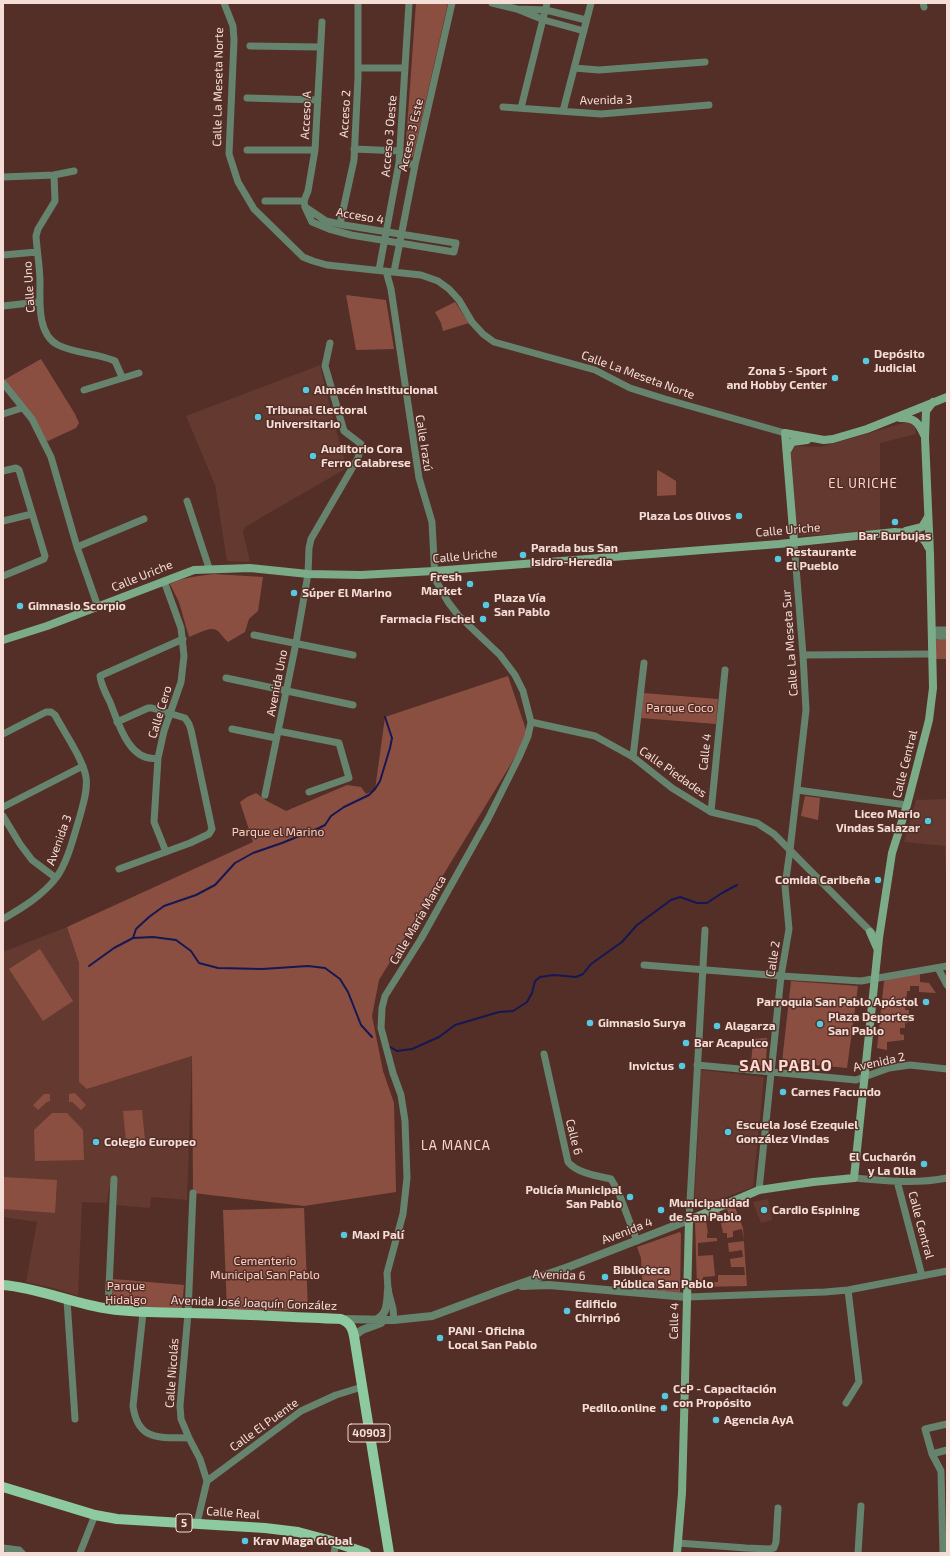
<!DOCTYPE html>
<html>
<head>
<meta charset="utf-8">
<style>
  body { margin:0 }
  #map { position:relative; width:950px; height:1556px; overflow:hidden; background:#542f27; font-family:"Exo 2",sans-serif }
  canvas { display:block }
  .frame { position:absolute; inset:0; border:4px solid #f5ddd7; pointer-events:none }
</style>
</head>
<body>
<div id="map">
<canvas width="950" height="1556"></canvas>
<div class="frame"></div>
</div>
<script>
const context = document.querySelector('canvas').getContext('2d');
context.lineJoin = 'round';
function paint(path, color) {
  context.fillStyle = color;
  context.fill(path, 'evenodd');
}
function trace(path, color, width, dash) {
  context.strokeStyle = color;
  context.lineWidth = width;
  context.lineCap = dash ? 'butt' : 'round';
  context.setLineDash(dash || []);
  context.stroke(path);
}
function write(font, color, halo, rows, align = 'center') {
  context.font = font + ' "Exo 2",sans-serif';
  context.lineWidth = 3;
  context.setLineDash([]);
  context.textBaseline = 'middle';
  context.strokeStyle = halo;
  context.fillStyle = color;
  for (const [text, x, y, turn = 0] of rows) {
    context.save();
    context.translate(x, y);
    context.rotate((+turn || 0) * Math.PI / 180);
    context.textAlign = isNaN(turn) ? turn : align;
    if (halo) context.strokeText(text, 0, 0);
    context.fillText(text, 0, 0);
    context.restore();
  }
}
paint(new Path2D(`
  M320,365L334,423L345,461V469L245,527L243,532L250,562L227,561L215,485L186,416Z
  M910,421L915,425L916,434L880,443V531L796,536L789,449L792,446L821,447Z
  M947,799V877H946L945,846L904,842L916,800Z
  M67,927L79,963L87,1089L192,1056L187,1200L151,1197L150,1208L115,1205L116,1190L109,1189L107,1203L82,1202L78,1296L53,1288L26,1282L37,1222L3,1217V952Z
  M701,1070L764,1077L753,1187L694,1209Z
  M768,1199L772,1220L761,1223L753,1202Z`), '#64392f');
paint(new Path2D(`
  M416,3H448L413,157L405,156Z
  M346,295L386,300L394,349L356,350Z
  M455,302L469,323L443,331L441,323L435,312Z
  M41,359L75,414L79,423L76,428L48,441L46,440L4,380Z
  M658,470L676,481V495L657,496V472Z
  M214,574L263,577L258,611L249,619L245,632L228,642C224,639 222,635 219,632C212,624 198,634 189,637L179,602L170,584C184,577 199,576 214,574Z
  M947,637V659H935V642L936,640Z
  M508,676L528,736L379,980L372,1016L383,1071L394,1103L396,1192L304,1206L193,1193L192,1056L87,1089L79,1082V963L67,927L253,842L240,802L247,797L256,793L267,801L286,811L347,785L361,787L366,794L375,790L385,717Z
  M643,693L718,699L716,724L641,718Z
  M805,796L820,798L818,820L801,816Z
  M40,949L73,1001L43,1021L9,969Z
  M920,974V982L929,983L936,993L919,992V986H910V991H907L905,1010H909L908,1023H905V1028H900V1034L904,1035V1040L887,1042V1050L877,1048L884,981L887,979Z
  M791,981L858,986L847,1068L782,1062Z
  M767,1038L766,1064L765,1066L751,1065L753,1039Z
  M75,1093L86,1105L81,1110L72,1102H69V1094Z
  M44,1094H50V1101L47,1102L38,1110L33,1105Z
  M142,1110L145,1140L126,1142L123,1111Z
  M52,1113H67L83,1130L84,1160L35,1161L34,1130Z
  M3,1177L57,1180L55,1213L3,1209Z
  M734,1205L743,1228L747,1286L697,1287L695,1221ZM727,1209L731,1221L721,1223L723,1233H727V1238L733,1237V1231L742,1229L744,1241L728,1243L729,1252L742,1250L743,1257L730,1259L731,1267H744L745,1275H718V1282L703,1283V1277L715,1276L713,1255L698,1256V1243L717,1241V1238H707V1233H708L706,1221L714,1218L713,1216L720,1214V1211Z
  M304,1208L308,1310L227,1311L223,1210Z
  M680,1232L681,1234L680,1292L643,1290L641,1258L637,1247Z
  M113,1279L184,1285L182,1309L112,1305Z`), '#8b4f42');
trace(new Path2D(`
  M133,938L153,937L176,940L191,951L199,963L218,968L262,969L308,966L325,968L340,979L348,992L361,1025L372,1037
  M89,966L114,948L133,938L136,929L149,917L164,906L196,895L215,885L235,863L253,853L282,843L319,828L325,825L331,816L344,807L369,795L375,789L380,781L390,748L392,738L385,717
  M390,1047L397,1051L412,1049L439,1037L455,1025L499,1012L513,1011L527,1002L532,993L535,981L540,977L554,975L576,977L583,974L591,964L622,942L637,925L671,900L680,897L697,903H707L722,893L737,885`), '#151852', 2);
trace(new Path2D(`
  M224,3L233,26L234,40L229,154L238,182L254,209L303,257L313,261L327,265L421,275L438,281L449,289L459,300L472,322L483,334L494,342L595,370L630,388L665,399L785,433
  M492,3L517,9
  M923,3L924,7
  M584,31L544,20L517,9L546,10L586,20
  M250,46L320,47
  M358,68H405
  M574,68L599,70L705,62
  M247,98L318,100
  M503,107L601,114L709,105
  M521,108L547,3
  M563,111L591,3
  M354,149L400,151
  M247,150H315
  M400,162L415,165
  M54,175L55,201L38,229L36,236C37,252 40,267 40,283C40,302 37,334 58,345C76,354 97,353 115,361L122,377
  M3,177L54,175L74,171
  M265,201H304
  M305,207L326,221L344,225L456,243L454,252L351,235L329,229L312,222Z
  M305,207L304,201L308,191L315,150L322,22
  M340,224L354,160L358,78V3
  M3,255L37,252
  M379,270L399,163L409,3
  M386,271L391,289L419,478L432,522L435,579L448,602L458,615L500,655L515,675L523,691L531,722L528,736L519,757L488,819L421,939L385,996L382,1008L381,1028L393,1073L401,1095L405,1121L407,1178L403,1214L387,1273L388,1290L393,1309L394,1320
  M394,272L415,165L452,3
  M3,306L39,302
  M3,383L32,419L51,457L77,547L98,607
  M84,390L139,373
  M3,414L22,408
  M3,471L16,468L19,470L45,556L44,559L3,576
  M187,501L209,568
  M3,521L32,514
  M77,547L144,519
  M164,581L181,628L184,656L181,682L164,731L158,758L154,822L166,852
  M932,630H947
  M254,635L353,655
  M932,636H947
  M803,655L932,654
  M226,678L353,705
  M117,722L148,708H152L185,718L189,724L191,730L212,829L209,834L190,843L119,869
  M531,722L595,736L633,757L672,788L711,812L757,823L774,834L874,935
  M232,729L276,738
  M278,731L339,743L349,778L309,792
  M3,734L46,712H51L55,715C64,732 83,759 86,777C88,790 83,804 80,816C74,835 68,862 56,878C42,896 22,908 3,919
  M633,757L644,663
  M158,758C129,763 118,722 110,702C106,694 101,685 100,676L183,639
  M797,790L907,805
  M265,795L296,643L308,574L309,548L311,539L358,458L361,444L344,431L325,366L330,343
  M3,807L83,766
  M711,812L725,670
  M3,816L20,844L32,860L56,878
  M644,965L781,976L861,981L947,966
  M938,968L947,985
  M544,1054L568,1162C577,1173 597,1176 611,1179L618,1191L637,1241
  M697,1065L856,1080L889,1068L910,1065L947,1069
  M854,1178C884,1181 917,1184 947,1178
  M897,1181L922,1276
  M759,1190L781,976L789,929L785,886L790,850L806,710L803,655L794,542
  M193,1193L188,1313L180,1406L181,1419L189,1438L200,1459L207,1481L197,1523
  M689,1220L705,930
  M687,1297L825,1292L848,1290L947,1271
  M67,1300L75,1419
  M108,1309L114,1179
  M143,1313L133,1406C138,1442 160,1437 189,1438
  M846,1403L859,1382L848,1290
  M932,1454L947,1450
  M207,1481L301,1411L336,1395L362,1387
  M678,1543L746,1548L769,1549L774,1548L776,1542L778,1508
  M3,1548L19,1550L22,1553
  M80,1553L95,1515
  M334,1553L336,1543
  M858,1553L861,1506
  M943,1553L941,1471L932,1454L925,1429L947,1424`), '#66836e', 7);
trace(new Path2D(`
  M522,1286L549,1285L687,1297
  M341,1319L394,1320L432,1316L502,1290L571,1266L689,1220
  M375,1320C388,1315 387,1302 388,1290
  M354,1336L362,1330L381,1323`), '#66836e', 8);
trace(new Path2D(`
  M900,418C914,417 919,423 924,435
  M787,451L792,442L807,440
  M906,531L922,527L928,517
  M794,542L785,433L824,440L833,439L867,429L947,397
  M3,640L47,626L194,570L250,568L308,574L361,575L434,571L779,544L895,532C908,533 923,532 928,547
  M870,932L877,948
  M677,1553L682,1493L684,1420L689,1220L759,1190L813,1182L854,1178L879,938L892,853L907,805L929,720L933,688L930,554L925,438L926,411L933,402`), '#7cab8a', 8);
trace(new Path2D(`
  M3,1285C40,1288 73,1304 110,1309C136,1313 162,1312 189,1313C239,1314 290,1317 341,1319C350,1323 352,1327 354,1336L389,1553
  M3,1487L95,1515L117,1519L265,1528L298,1532L328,1540L366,1553`), '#8dca9f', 10);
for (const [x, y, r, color] of [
  [866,361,4,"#56c9e1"],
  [835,378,4,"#56c9e1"],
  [306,390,4,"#56c9e1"],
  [258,417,4,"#56c9e1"],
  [313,456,4,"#56c9e1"],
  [739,516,4,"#56c9e1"],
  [895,522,4,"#56c9e1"],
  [523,555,4,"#56c9e1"],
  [778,559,4,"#56c9e1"],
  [470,584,4,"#56c9e1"],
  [294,593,4,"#56c9e1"],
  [486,605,4,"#56c9e1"],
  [20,606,4,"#56c9e1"],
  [483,619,4,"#56c9e1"],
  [928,821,4,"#56c9e1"],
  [878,880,4,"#56c9e1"],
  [926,1002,4,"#56c9e1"],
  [590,1023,4,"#56c9e1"],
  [820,1024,4,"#56c9e1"],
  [717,1026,4,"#56c9e1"],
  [686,1043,4,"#56c9e1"],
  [682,1066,4,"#56c9e1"],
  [783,1092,4,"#56c9e1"],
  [728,1132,4,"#56c9e1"],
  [96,1142,4,"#56c9e1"],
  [924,1164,4,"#56c9e1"],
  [630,1197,4,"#56c9e1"],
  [661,1210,4,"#56c9e1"],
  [764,1210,4,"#56c9e1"],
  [344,1235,4,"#56c9e1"],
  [605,1277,4,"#56c9e1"],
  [567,1311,4,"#56c9e1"],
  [440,1338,4,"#56c9e1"],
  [665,1396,4,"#56c9e1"],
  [664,1408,4,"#56c9e1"],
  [716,1420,4,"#56c9e1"],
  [245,1541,4,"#56c9e1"]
]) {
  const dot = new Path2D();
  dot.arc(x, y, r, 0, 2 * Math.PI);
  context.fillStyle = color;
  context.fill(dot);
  trace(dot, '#542f27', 1.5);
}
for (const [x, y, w] of [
  [369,1433,42],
  [184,1523,16]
]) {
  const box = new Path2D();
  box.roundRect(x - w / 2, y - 9, w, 18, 3);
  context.fillStyle = '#542f27';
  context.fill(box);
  trace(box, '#f5ddd7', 1);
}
write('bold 11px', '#f5ddd7', null, [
  ["40903",369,1433],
  ["5",184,1523]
]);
write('12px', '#f5ddd7', '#542f27', [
  ["Calle La Meseta Norte",218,87,-89],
  ["Avenida 3",606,100,-1],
  ["Acceso 2",345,114,-87],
  ["Acceso A",306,115,-87],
  ["Acceso 3 Este",411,135,-77],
  ["Acceso 3 Oeste",389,136,-85],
  ["Acceso 4",360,216,10],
  ["Calle Uno",29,287,-94],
  ["Calle La Meseta Norte",638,375,20],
  ["Calle Irazú",424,443,81],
  ["Calle Uriche",788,530,-5],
  ["Calle Uriche",465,556,-5],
  ["Calle Uriche",142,576,-22],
  ["Calle La Meseta Sur",790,643,-94],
  ["Avenida Uno",277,683,-79],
  ["Calle Cero",160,712,-73],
  ["Calle 4",705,752,-84],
  ["Calle Central",905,764,-76],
  ["Calle Piedades",673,772,35],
  ["Avenida 3",59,840,-70],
  ["Calle María Manca",418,920,-60],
  ["Calle 2",773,959,-81],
  ["Avenida 2",879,1062,-12],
  ["Calle 6",574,1137,76],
  ["Calle Central",921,1225,75],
  ["Avenida 4",627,1231,-21],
  ["Avenida 6",559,1275,2],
  ["Avenida José Joaquín González",254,1303,2],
  ["Calle 4",674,1321,-89],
  ["Calle Nicolás",172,1373,-86],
  ["Calle El Puente",264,1425,-36],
  ["Calle Real",233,1513,4]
]);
write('bold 12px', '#f5ddd7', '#542f27', [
  ["Depósito",874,354],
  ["Judicial",874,368],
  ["Zona 5 - Sport",827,371,"right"],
  ["and Hobby Center",827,385,"right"],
  ["Almacén Institucional",314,390],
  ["Tribunal Electoral",266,410],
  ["Universitario",266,424],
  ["Auditorio Cora",321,449],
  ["Ferro Calabrese",321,463],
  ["Plaza Los Olivos",731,516,"right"],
  ["Bar Burbujas",895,536,"center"],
  ["Parada bus San",531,548],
  ["Isidro-Heredia",531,562],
  ["Restaurante",786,552],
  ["El Pueblo",786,566],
  ["Fresh",462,577,"right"],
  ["Market",462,591,"right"],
  ["Súper El Marino",302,593],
  ["Plaza Vía",494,598],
  ["San Pablo",494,612],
  ["Gimnasio Scorpio",28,606],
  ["Farmacia Fischel",475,619,"right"],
  ["Liceo Mario",920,814,"right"],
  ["Vindas Salazar",920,828,"right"],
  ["Comida Caribeña",870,880,"right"],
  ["Parroquia San Pablo Apóstol",918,1002,"right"],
  ["Plaza Deportes",828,1017],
  ["San Pablo",828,1031],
  ["Gimnasio Surya",598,1023],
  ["Alagarza",725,1026],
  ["Bar Acapulco",694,1043],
  ["Invictus",674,1066,"right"],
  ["Carnes Facundo",791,1092],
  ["Escuela José Ezequiel",736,1125],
  ["González Vindas",736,1139],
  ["Colegio Europeo",104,1142],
  ["El Cucharón",916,1157,"right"],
  ["y La Olla",916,1171,"right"],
  ["Policía Municipal",622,1190,"right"],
  ["San Pablo",622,1204,"right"],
  ["Municipalidad",669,1203],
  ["de San Pablo",669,1217],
  ["Cardio Espining",772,1210],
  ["Maxi Palí",352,1235],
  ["Biblioteca",613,1270],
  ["Pública San Pablo",613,1284],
  ["Edificio",575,1304],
  ["Chirripó",575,1318],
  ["PANI - Oficina",448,1331],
  ["Local San Pablo",448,1345],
  ["CcP - Capacitación",673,1389],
  ["con Propósito",673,1403],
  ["Pedilo.online",656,1408,"right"],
  ["Agencia AyA",724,1420],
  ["Krav Maga Global",253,1541]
], 'left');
write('12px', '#facdc2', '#542f27', [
  ["Parque Coco",680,708],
  ["Parque el Marino",278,832],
  ["Cementerio",265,1261],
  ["Municipal San Pablo",265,1275],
  ["Parque",126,1286],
  ["Hidalgo",126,1300]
]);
context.letterSpacing = '1px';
write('13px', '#fed7ce', '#542f27', [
  ["EL URICHE",863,484],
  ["LA MANCA",456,1146]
]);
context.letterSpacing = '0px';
context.letterSpacing = '1px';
write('bold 16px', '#fed7ce', '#542f27', [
  ["SAN PABLO",786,1066]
]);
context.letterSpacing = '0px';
</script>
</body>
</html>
